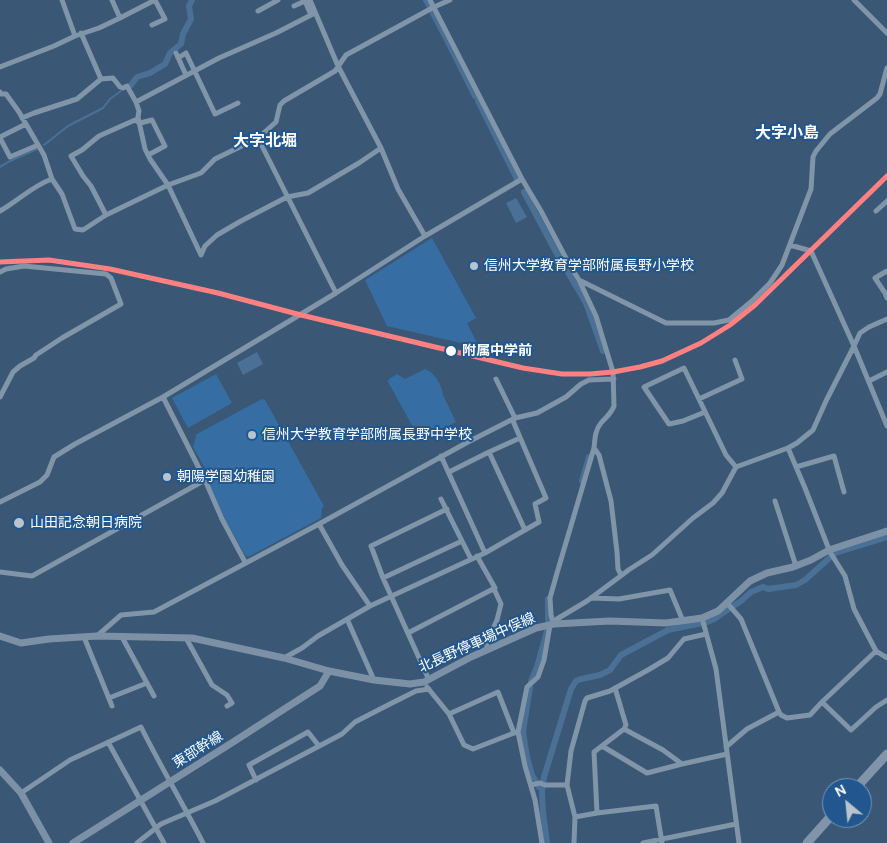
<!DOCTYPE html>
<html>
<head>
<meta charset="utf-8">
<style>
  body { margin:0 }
  #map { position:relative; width:887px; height:843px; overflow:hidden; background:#3a5776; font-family:Manrope,sans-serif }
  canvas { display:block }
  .north { position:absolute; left:822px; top:778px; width:50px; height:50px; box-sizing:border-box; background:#21578e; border:1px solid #7a9abb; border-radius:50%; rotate:332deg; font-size:14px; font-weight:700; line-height:20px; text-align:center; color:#fff }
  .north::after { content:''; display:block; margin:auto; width:18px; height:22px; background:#bac4cf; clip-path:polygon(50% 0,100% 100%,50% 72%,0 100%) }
</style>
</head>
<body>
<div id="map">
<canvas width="887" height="843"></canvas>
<div class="north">N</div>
</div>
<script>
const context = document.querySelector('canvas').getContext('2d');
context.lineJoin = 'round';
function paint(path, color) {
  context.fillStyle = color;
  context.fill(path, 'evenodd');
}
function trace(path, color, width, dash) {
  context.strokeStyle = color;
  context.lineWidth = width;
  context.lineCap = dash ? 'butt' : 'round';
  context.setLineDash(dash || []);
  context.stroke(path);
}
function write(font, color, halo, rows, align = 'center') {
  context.font = font + ' Manrope,"Noto Sans JP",sans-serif';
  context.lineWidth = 4;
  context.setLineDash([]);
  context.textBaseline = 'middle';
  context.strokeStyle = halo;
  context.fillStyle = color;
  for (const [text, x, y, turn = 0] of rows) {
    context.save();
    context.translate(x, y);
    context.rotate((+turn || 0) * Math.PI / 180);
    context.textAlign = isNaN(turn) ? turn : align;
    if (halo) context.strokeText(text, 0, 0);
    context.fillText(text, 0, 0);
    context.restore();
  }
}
paint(new Path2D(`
  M432,238L476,318L467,323L479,347L387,326L365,280Z
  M425,369C435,373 442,385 443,395L456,422L428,437L417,434L388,382L389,379L397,374L405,379Z
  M216,374L232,403L188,428L172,398Z
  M262,399L265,400L324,506L322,508L321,518L248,557L245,555L224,517L210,485L212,481L193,447L196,437L195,435Z`), '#366ea4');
paint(new Path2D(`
  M516,198L527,217L516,223L506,203Z
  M257,352L263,364L243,375L237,363Z`), '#4b7096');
trace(new Path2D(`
  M44,145L68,126L103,108L110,99L121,91
  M0,167L10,161L37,149`), '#4b7096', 2);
trace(new Path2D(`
  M426,0L430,7
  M432,11L444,34L475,96
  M131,85L137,77L150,73L165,64L170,53L181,44L183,34L191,19L189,6L192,0
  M478,101L517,179
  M524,192L557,254L586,303L603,351
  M582,481L589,457
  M548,620V599
  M531,681L537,667L547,631
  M530,687L523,732L527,757L532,775L539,787
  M543,812L547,843
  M543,815L542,790L544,777L571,689L576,681L581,679L600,675L610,670L621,655L668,630L707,622L714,619L741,601L751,592L763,587L768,589L796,585L805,580L835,553L887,537`), '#4b7096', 6);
trace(new Path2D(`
  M62,0L75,36
  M112,0L120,18
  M310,0L338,66L381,148L398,189L425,236
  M430,0L522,179L541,211L569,264L579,280L666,323H714L729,320L752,301L770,283L782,265L811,189L813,157L816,151L830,134L877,98L880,94L887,68
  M854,0L887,33
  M294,6L305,1L311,15
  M258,11L278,0
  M315,13L276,33L219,58L136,102L139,111L138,117L145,149L150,159L168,185L201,255L205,246L217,235L241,221L287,197L308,193L359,163L381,148
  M152,25L165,19L155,0
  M81,33L101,79L113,78L120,87L123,88L127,86L136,102
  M176,53L186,75
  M178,58L186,53L215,114L238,103
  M0,67L54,46L75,36L99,28L120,18L155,0
  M0,92L1,94H6L19,112L44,155L52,179L62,194L75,229L83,230L106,215L168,185L201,173L215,159L258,138L276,122L280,105L284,101L335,71L346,55L434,7L450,0
  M22,118L34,113L77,99L101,79
  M0,137L26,124
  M0,138L10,157L38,145
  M258,138L336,293
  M0,211C18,201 32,186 52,179
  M876,211L887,201
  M106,215L91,186L83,176L71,156L82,150L99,136L135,120L140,123L152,120L165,146L148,155
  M790,245L811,251L854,346L860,333L869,327L887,319
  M887,271L875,278L885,293L887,298
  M0,272L6,269L24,266L106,274L111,278L121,304L62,338L36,355L34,358L20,366L13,372L0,397
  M579,280L596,316L613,372L614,406C611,414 606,417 601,423C595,430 595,439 594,448L557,573L550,598L551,615L554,624L557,619L587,601L630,569L652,555L693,518L713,503L722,493L736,467L788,448L797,443L813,430L826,401L854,346
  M854,346L887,426
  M496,379L515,418L513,421L546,498L535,504L539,522L525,530
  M869,381L887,372
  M163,397L205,480L222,519L245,562
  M699,399L742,379L735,360
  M705,412L683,421L669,424L644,387L684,368L726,455L736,467
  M594,448L599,455L611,501L617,552L618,569L621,575
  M788,448L805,488L830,552L845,576L854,609L876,651L887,658
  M441,456L485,553
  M796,467L834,456L844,492
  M449,472L489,452
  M441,499L471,559
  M775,501L796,566
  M0,502L40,482L47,475L54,457L75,444L163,397L336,293L425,236L522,179
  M319,524L342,565L370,606
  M0,572L32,576L205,480
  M383,578L462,541
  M591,598L619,599L670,590L683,621
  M702,618L716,669L739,843
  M347,619L374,680
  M408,633L495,588L477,556
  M97,636L121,615L154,612L319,524L468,442L515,418L537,413L566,397L581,384L589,380L614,379
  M84,637L112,706
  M122,637L154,696
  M186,638L212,685L227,695L232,703L227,706
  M488,649L486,643L497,620L501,604L494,589
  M284,658L302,648L318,636L370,606L485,553L525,530L489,452L520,438
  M429,680L383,578L371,546L447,509
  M427,687L449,714L464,745L473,749L514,733L518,732
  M109,698L147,683
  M822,702L851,730L876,707L887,700
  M779,712L781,715L787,718L810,715L822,702L876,651
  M449,714L498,692L514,733
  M624,729L663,750L682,764L727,754
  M108,742L164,843
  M602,746L647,773L682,764
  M726,747L747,729L779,712L741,619L727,603
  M256,780L249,765L308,732L319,746
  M531,785L540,783L545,785H567
  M21,793L70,760L141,727C161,767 183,804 203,843
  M597,813L656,806L662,843
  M575,817L597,813L594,752L624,729L626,725L615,688
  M137,843L161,824L215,801L342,734L355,722L390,704L416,691L429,689
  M542,843L535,800L525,766L518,732L527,687L538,677L544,660L550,625
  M574,843L575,817L567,785L571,751L585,701L587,698L610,691L648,670L668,658L684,639L706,634
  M643,843L736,824`), '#8195a9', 5);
trace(new Path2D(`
  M0,636L21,643L49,639L97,636L192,638L284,658L329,671L374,680L410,684L424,682L471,657L536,628L554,624L610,621L666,623L702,618L718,611L750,581L767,573L793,567L811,560L829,550L887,531
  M0,770L21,793L49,843
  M73,843L230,744L320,686L329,671`), '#7d91a6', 7);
trace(new Path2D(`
  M856,788L887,754
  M807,843L832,815`), '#8194a9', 9);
trace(new Path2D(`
  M0,262L49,260L110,269L218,293L301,315L523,368L562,374H590L613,372L640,367L662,361L701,343L730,325L755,305L887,176`), '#ff8080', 5);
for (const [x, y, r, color] of [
  [474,266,5,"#bac4cf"],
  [451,351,6,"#fff"],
  [252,435,5,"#bac4cf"],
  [167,477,5,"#bac4cf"],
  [19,523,6,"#bac4cf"]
]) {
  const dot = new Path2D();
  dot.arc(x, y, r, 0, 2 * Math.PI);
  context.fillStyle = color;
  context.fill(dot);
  trace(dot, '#21578e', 2);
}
write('14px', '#fff', '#21578e', [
  ["信州大学教育学部附属長野小学校",484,266],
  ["信州大学教育学部附属長野中学校",262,435],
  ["朝陽学園幼稚園",177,477],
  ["山田記念朝日病院",30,523]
], 'left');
write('bold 14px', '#fff', '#21578e', [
  ["附属中学前",462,351]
], 'left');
write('14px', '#fff', '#21578e', [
  ["北長野停車場中俣線",477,643,-24],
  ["東部幹線",198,750,-32]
]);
write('bold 16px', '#fff', '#21578e', [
  ["大字小島",787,134],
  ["大字北堀",265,142]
]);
</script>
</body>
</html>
